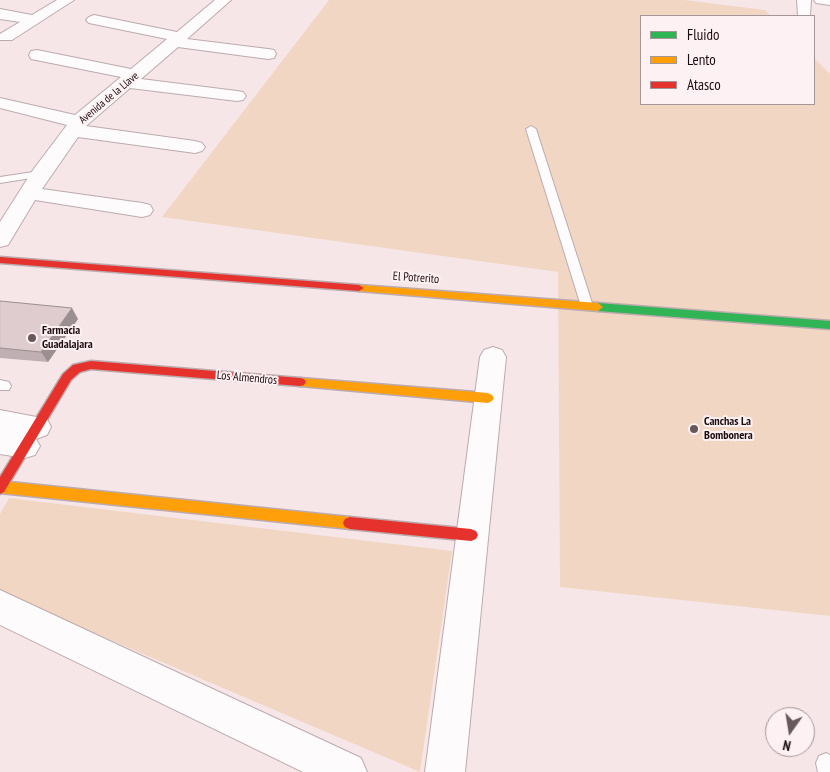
<!DOCTYPE html>
<html>
<head>
<meta charset="utf-8">
<style>
  body { margin:0 }
  #map { position:relative; width:830px; height:772px; overflow:hidden; background:#f7e6e8; font-family:"PT Sans Narrow",sans-serif }
  canvas { display:block }
  .legend { position:absolute; left:640px; top:15px; width:175px; height:90px; box-sizing:border-box; background:#fdf1f3; border:1px solid #a39598; margin:0; padding:6px 9px; list-style:none; font-size:15px; color:#1d0c0f }
  .legend li { display:flex; align-items:center; gap:10px; height:25px }
  .legend b { width:25px; border:1px solid #a39598 }
  .north { position:absolute; left:765px; top:707px; width:50px; height:50px; box-sizing:border-box; background:#fdf1f3; border:1px solid #a39598; border-radius:50%; rotate:193deg; font-size:14px; font-weight:700; line-height:20px; text-align:center; color:#1d0c0f }
  .north::after { content:''; display:block; margin:auto; width:18px; height:22px; background:#69585b; clip-path:polygon(50% 0,100% 100%,50% 72%,0 100%) }
</style>
</head>
<body>
<div id="map">
<canvas width="830" height="772"></canvas>
<ul class="legend">
<li><b style="height:6px;background:#30b455"></b>Fluido</li>
<li><b style="height:6px;background:#ff9f0a"></b>Lento</li>
<li><b style="height:6px;background:#e5322d"></b>Atasco</li>
</ul>
<div class="north">N</div>
</div>
<script>
const context = document.querySelector('canvas').getContext('2d');
context.lineJoin = 'round';
function paint(path, color) {
  context.fillStyle = color;
  context.fill(path, 'evenodd');
}
function trace(path, color, width, dash) {
  context.strokeStyle = color;
  context.lineWidth = width;
  context.lineCap = dash ? 'butt' : 'round';
  context.setLineDash(dash || []);
  context.stroke(path);
}
function write(font, color, halo, rows, align = 'center') {
  context.font = font + ' "PT Sans Narrow",sans-serif';
  context.lineWidth = 4;
  context.setLineDash([]);
  context.textBaseline = 'middle';
  context.strokeStyle = halo;
  context.fillStyle = color;
  for (const [text, x, y, turn = 0] of rows) {
    context.save();
    context.translate(x, y);
    context.rotate((+turn || 0) * Math.PI / 180);
    context.textAlign = isNaN(turn) ? turn : align;
    if (halo) context.strokeText(text, 0, 0);
    context.fillText(text, 0, 0);
    context.restore();
  }
}
paint(new Path2D(`
  M329,0H684L765,10L771,16H641V104H814V58L830,74V616L560,587L558,272L162,217Z
  M9,498L452,551L420,772L0,593V514Z`), '#f1d6c4');
const lane = new Path2D(`
  M531,126L536,129L593,306L591,309L587,310L581,306L526,129Z
  M40,171L45,174L44,176L0,183V177Z
  M0,380L9,382L11,386L9,390H0Z
  M826,753L830,755V772H818L816,763L819,756Z`);
const street = new Path2D(`
  M57,0H74L12,40H0V34L20,22L0,19V9L32,15Z
  M215,0H231L187,39L268,49L274,50L276,54L274,58L268,59L178,47L141,79L237,91L243,92L246,96L243,100L237,101L130,88L86,126L195,141L202,143L205,147L202,151L195,153L78,137L42,189L142,203L150,205L153,210L150,215L142,217L35,200L8,245L0,247V222L33,170L67,125L0,108V98L75,115L121,77L31,59L29,55L31,51L37,50L131,69L167,39L89,23L86,20L89,17L94,15L177,32Z
  M797,0H811L810,16H798Z
  M814,0H830V5L816,3Z
  M493,347L502,350L506,357L465,772H425L480,357L484,350Z
  M0,410L47,419L51,427L47,435L36,439L40,446L35,455L25,458L0,454Z
  M0,590L361,758L367,772H303L0,625Z`);
const fast = new Path2D(`
  M598,303L830,321V329L598,311L593,307Z`);
const slow = new Path2D(`
  M359,285L598,303L603,307L598,311L359,291L354,288Z
  M300,378L488,393L492,395L494,398L492,401L488,403L300,386L296,385L294,382L296,379Z
  M0,481L350,517L355,519L357,523L355,527L350,529L0,493Z`);
const jam = new Path2D(`
  M0,257L359,285L364,288L359,291L0,263Z
  M91,361L300,378L304,379L306,382L304,385L300,386L91,369L80,372L71,380L4,492L0,494V477L63,374L73,365Z
  M350,517L471,529L476,531L478,535L476,539L471,541L350,529L345,527L343,523L345,519Z`);
trace(lane, '#bcabae', 2);
trace(street, '#bcabae', 2);
trace(fast, '#bcabae', 3);
trace(slow, '#bcabae', 3);
trace(jam, '#bcabae', 3);
paint(lane, '#fefbfc');
paint(street, '#fefbfc');
paint(fast, '#30b455');
paint(slow, '#ff9f0a');
paint(jam, '#e5322d');
paint(new Path2D(`
  M0,301L78,319L48,362L0,358Z`), '#bfafb2');
paint(new Path2D(`
  M72,308L78,319L48,362L41,352Z`), '#9b8f91');
const building = new Path2D(`
  M0,301L72,308L41,352L0,348Z`);
paint(building, '#decccf');
trace(building, '#9b8f91', 1);
for (const [x, y, r, color] of [
  [32,338,5,"#69585b"],
  [694,429,5,"#69585b"]
]) {
  const dot = new Path2D();
  dot.arc(x, y, r, 0, 2 * Math.PI);
  context.fillStyle = color;
  context.fill(dot);
  trace(dot, '#fdf1f3', 2);
}
write('11px', '#1d0c0f', '#fdf1f3', [
  ["Avenida de la Llave",109,98,-40]
]);
write('12px', '#1d0c0f', '#fdf1f3', [
  ["El Potrerito",416,278,4],
  ["Los Almendros",247,378,5]
]);
write('bold 12px', '#1d0c0f', '#fdf1f3', [
  ["Farmacia",42,331],
  ["Guadalajara",42,345],
  ["Canchas La",704,422],
  ["Bombonera",704,436]
], 'left');
</script>
</body>
</html>
